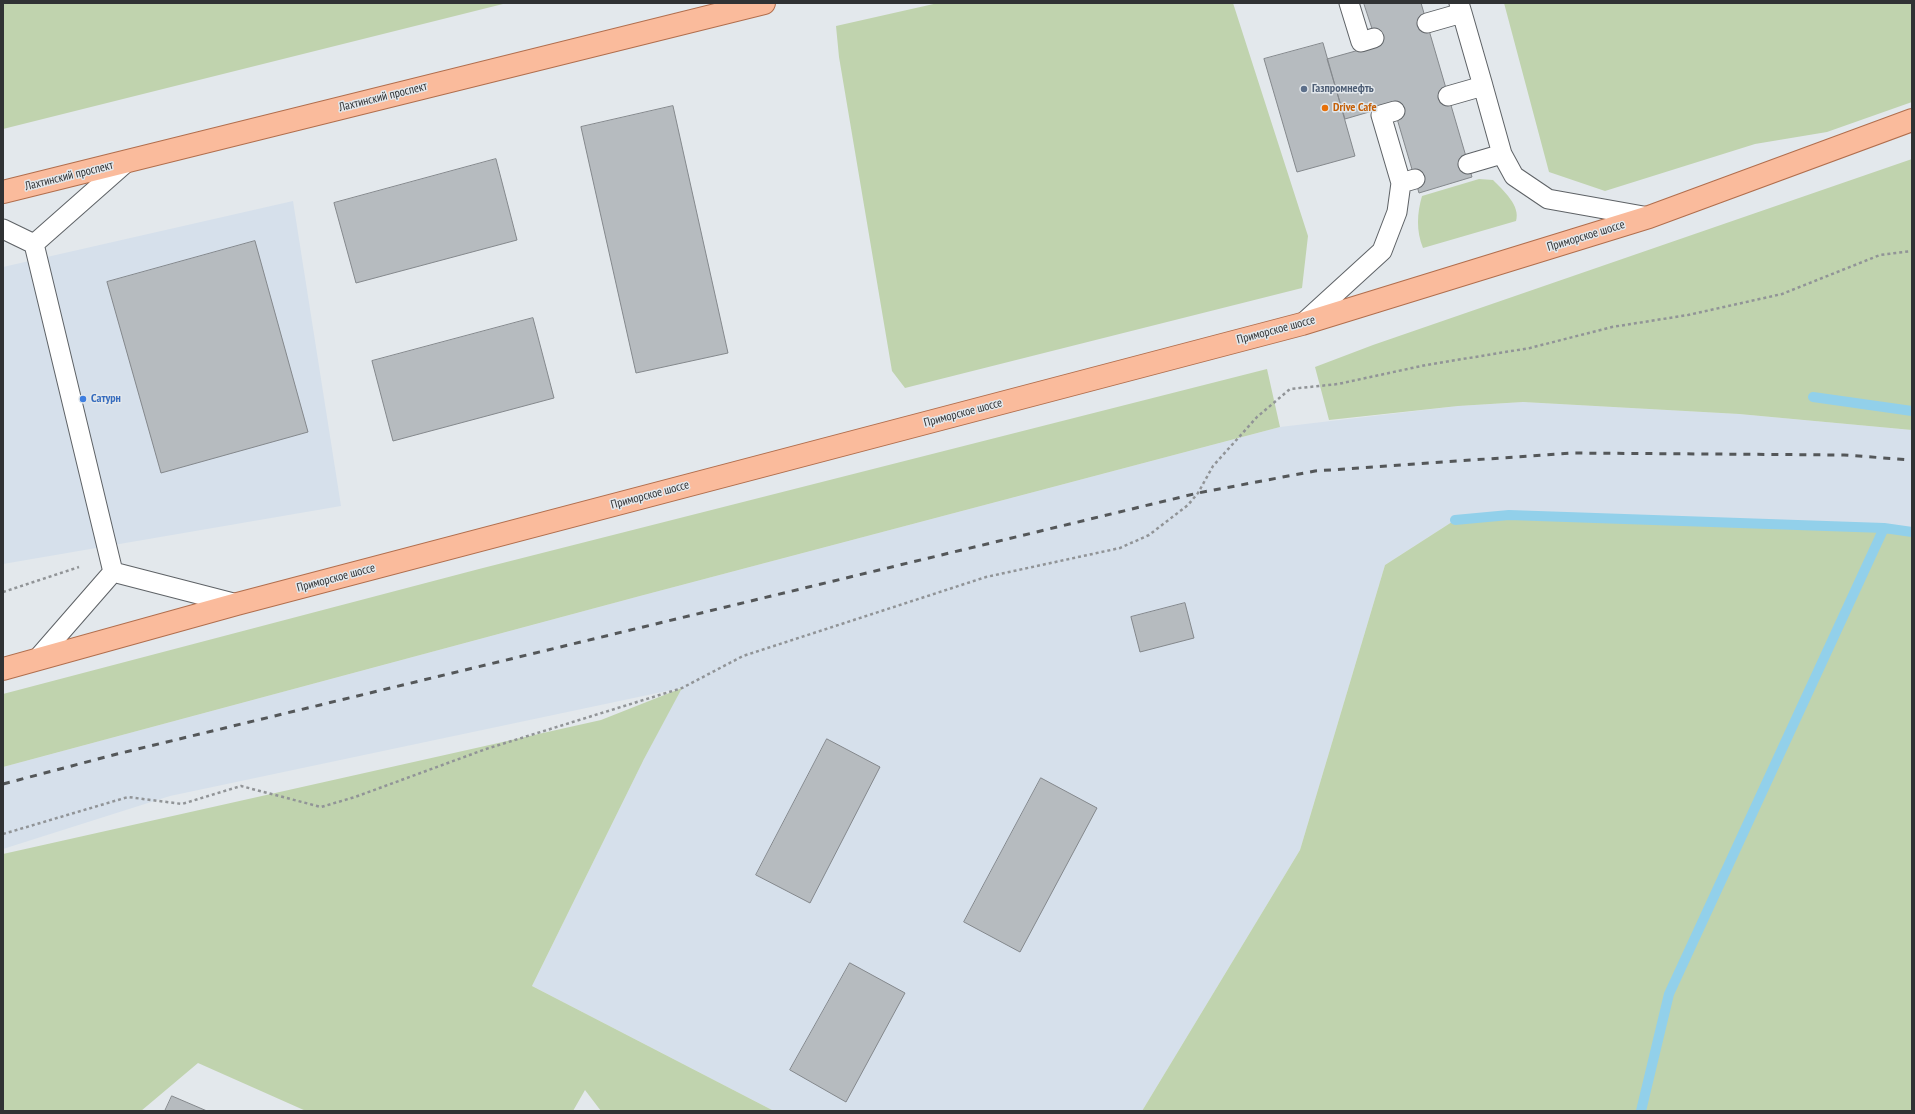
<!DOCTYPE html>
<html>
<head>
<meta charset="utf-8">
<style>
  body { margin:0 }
  #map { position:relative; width:1915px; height:1114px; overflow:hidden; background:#e3e8ec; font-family:"PT Sans Narrow",sans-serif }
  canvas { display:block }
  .frame { position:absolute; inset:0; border:4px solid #303234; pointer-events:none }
</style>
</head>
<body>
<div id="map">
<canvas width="1915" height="1114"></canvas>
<div class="frame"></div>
</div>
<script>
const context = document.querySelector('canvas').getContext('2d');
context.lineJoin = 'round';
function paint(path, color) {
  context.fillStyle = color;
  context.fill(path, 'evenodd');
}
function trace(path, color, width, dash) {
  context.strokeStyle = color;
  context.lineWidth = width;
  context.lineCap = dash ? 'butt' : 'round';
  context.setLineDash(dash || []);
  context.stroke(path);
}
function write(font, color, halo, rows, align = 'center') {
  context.font = font + ' "PT Sans Narrow",sans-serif';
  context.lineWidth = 3;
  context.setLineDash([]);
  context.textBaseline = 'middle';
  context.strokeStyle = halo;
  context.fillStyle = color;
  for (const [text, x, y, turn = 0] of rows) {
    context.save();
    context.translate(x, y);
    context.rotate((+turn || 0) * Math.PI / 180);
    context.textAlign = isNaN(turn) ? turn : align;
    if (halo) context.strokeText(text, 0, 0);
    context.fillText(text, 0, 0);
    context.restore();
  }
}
paint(new Path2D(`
  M293,201L341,506L3,564V267Z
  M1523,402L1739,414L1912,430V532L1884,528L1509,515L1455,520L1385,565L1300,850L1142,1111H774L532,986L644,759L681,688L170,796L3,849V767L640,596L1280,427L1458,406Z`), '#d6e0eb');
paint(new Path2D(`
  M3,3H507L3,129Z
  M938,3H1233L1308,236L1302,288L905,388L892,371L839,57L836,26Z
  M1504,3H1912V102L1827,132L1755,144L1605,191L1549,172Z
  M1912,159V430L1739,414L1523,402L1458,406L1329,420L1315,367L1373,345Z
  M1479,179L1493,180C1503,190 1521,206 1516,221L1423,248C1416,231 1417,213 1422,196Z
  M1267,369L1280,427L640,596L3,767V694L479,569Z
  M1509,515L1884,528L1912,532V1111H1142L1300,850L1385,565L1455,520Z
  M682,688L644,759L532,986L774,1111H601L585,1090L573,1111H306L198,1063L141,1111H3V854L601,720Z`), '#c0d3ae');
trace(new Path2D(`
  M1813,397L1912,411
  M1455,520L1509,515L1884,528L1912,532
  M1641,1111L1669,994L1884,528`), '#92d0ea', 10);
const building = new Path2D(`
  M1364,3H1421L1472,177L1419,193L1393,105L1345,119L1327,59L1377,45Z
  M1323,43L1355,156L1297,172L1264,59Z
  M673,106L728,353L636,373L581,127Z
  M496,159L517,240L356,283L334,203Z
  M255,241L308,432L161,473L107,282Z
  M533,318L554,398L393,441L372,361Z
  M1185,603L1194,638L1140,652L1131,617Z
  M827,739L880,767L810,903L756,875Z
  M1041,778L1097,808L1020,952L964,922Z
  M850,963L905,993L846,1102L790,1070Z
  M172,1096L207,1111H165Z`);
paint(building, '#b6bbbf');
trace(building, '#84888c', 1);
const service = new Path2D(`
  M1349,3L1361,42L1374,38
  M1462,13L1483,86
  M1427,23L1462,13L1459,3
  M1448,96L1483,86L1502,154L1468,164
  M1395,111L1381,115L1401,183L1415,179
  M1502,154L1514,176L1548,199L1649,217
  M3,229L34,244
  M34,244L113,572
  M34,244L128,161
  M1302,324L1382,251L1397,212L1401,183
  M113,572L237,604
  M38,658L113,572`);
const primary = new Path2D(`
  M3,192L764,3
  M3,669L237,604L1302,324L1649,217L1912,120`);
trace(service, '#5e6266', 21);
trace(primary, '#b16e4d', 24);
trace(new Path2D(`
  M3,592L79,567
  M3,834L128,797L182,804L241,786L321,807L355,797L486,749L682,688L743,656L986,577L1120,548L1149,535L1188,505L1198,493L1213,466L1257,417L1290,389L1338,384L1426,365L1530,348L1612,327L1688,315L1782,294L1880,255L1912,251`), '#919497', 2.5, [3, 3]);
trace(service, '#fff', 19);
trace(primary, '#fabb9c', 22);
trace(new Path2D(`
  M3,784L117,754L1198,493L1315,471L1572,453L1844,455L1912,460`), '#545759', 3, [7, 7]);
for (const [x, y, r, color] of [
  [1304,89,4,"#5c6f8a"],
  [1325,108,4,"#e8710a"],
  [83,399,4,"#3f7fe0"]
]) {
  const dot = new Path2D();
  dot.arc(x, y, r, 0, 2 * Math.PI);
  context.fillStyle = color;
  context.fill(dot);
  trace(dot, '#e3e8ec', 1.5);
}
write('bold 12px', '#4e5e75', '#e3e8ec', [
  ["Газпромнефть",1312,89]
], 'left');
write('12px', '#303234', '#e3e8ec', [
  ["Лахтинский проспект",383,97,-14],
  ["Лахтинский проспект",69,176,-14],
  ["Приморское шоссе",1586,236,-17],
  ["Приморское шоссе",1276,330,-15],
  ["Приморское шоссе",963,413,-15],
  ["Приморское шоссе",650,495,-15],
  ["Приморское шоссе",336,578,-15]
]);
write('bold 12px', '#c56008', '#e3e8ec', [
  ["Drive Cafe",1333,108]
], 'left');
write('bold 12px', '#366cbe', '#e3e8ec', [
  ["Сатурн",91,399]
], 'left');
</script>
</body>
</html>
